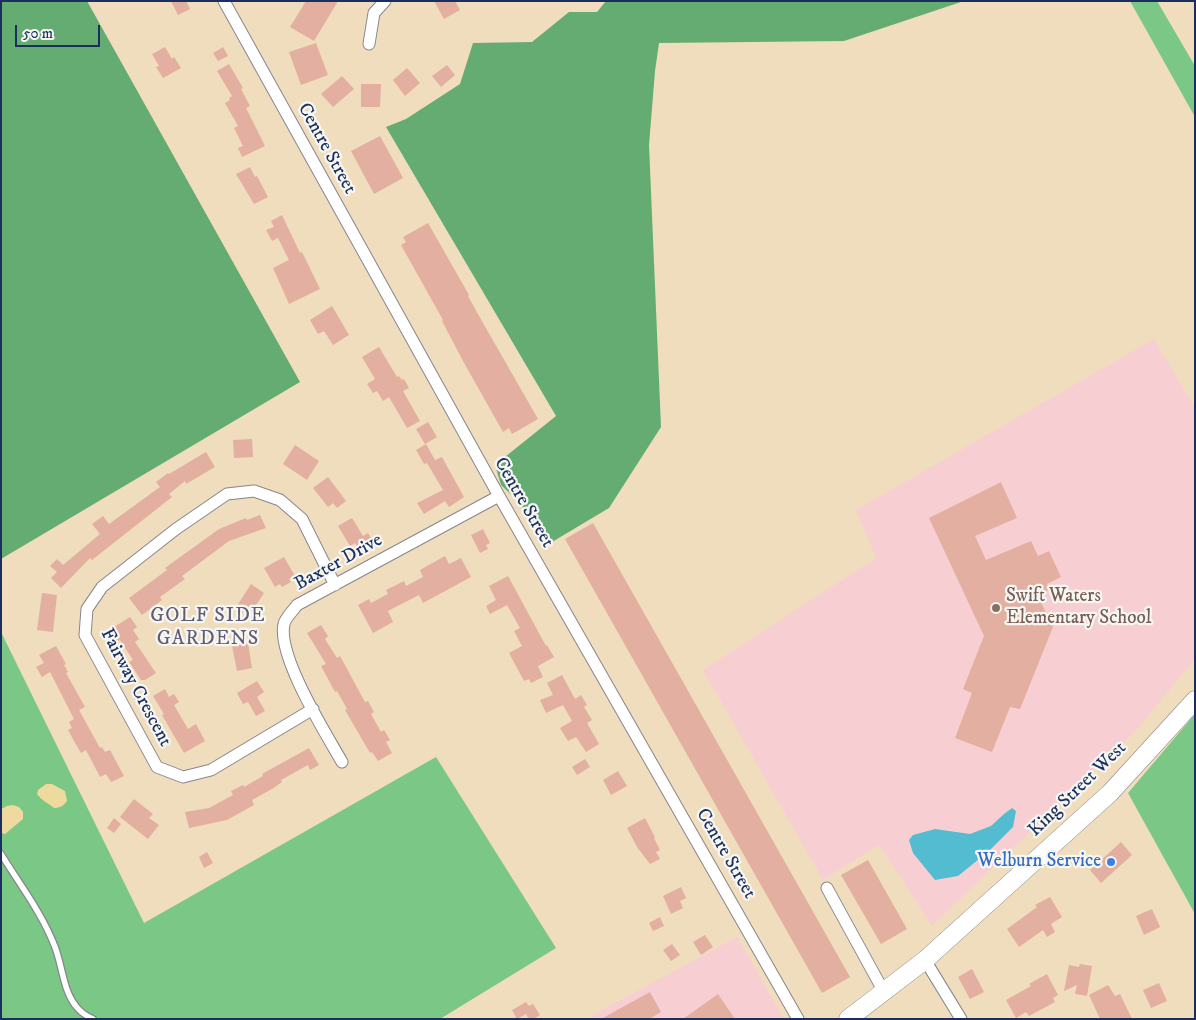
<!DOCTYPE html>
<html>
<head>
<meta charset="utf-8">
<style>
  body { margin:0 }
  #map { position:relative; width:1196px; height:1020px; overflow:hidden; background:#f0ddbd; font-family:"IM FELL DW Pica",serif }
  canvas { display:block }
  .frame { position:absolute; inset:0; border:2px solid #1b2f5e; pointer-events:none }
  .scale { position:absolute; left:15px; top:25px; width:85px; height:22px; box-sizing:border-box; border:2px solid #1b2f5e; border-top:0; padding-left:6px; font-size:15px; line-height:18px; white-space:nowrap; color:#1b2f5e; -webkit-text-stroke:4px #f6f6f2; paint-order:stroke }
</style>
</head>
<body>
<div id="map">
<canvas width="1196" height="1020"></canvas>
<div class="frame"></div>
<div class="scale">50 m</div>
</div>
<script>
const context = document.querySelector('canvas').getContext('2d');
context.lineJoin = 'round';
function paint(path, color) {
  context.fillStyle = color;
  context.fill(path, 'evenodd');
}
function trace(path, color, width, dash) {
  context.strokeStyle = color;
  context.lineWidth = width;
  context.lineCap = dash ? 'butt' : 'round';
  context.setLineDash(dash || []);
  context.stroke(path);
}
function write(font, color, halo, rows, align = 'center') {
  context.font = font + ' "IM FELL DW Pica",serif';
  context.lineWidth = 4.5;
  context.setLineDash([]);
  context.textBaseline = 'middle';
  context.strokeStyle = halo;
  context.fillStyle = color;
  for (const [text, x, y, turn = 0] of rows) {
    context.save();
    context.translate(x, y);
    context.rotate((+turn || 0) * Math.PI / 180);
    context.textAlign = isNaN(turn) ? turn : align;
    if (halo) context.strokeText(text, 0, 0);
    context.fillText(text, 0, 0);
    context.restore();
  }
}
paint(new Path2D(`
  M1154,339L1195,408V659L1138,728L932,926L879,845L823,880L703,670L876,558L856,510Z
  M737,937L784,1019H593L591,1016Z`), '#f7cfd3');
paint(new Path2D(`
  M1130,1H1157L1195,66V117Z
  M1,632L144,923L436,757L556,948L440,1019H1Z
  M1195,714V914L1128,793Z`), '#7bc785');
paint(new Path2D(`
  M1,1H87L300,382L1,559Z
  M606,1H964L844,41L659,43L655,71L649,145L661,427L609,508L547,545L519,502L501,485L495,465L556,416L386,127L406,119L460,84L473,43L532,42L569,12H597Z`), '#64ac72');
paint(new Path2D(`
  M46,784H52L65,791L67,801C63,806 60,808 54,808C48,803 41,800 37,794L38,790Z
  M13,805L19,807L23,812V819L5,834L1,833V809L7,806Z`), '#eeda9e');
paint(new Path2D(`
  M1012,808L1016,811L1013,827L989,851L958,876L935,880L913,853L909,840L913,835L935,829L970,834L991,826L1004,814Z`), '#54bcd1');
paint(new Path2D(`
  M171,1H186L190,9L178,15Z
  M306,1H338L314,41L290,27Z
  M434,1H455L460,10L444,19Z
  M316,43L328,75L301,85L289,52Z
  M165,47L172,59L174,57L181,68L163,78L156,67L159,66L152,54Z
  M223,47L228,56L218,61L213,53Z
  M229,64L243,88L241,89L250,106L246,108L265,146L242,157L238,148L243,146L234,128L238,126L225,103L230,100L229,98L232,96L217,71Z
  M447,65L455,75L441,87L432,76Z
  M407,68L420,83L405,96L393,80Z
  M342,76L354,89L333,107L321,94Z
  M361,84H381L380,107H361Z
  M380,136L403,178L374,194L351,151Z
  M250,167L255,177L257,176L268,197L254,204L236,174Z
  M282,215L300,253L302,252L320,289L289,304L273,268L289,260L278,238L272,241L266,230L274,227L271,221Z
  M428,223L469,295L468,296L483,323L538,419L512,434L509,428L503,432L463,361L442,321L443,320L401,245L406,242L403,237Z
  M332,306L349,335L333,345L324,331L318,334L310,320Z
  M379,347L397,377L399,376L402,380L404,379L409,388L403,391L420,421L407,428L389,397L383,401L377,391L373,393L367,384L375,379L362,357Z
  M428,422L437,437L425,444L416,429Z
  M252,439L253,457L234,458L233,440Z
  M426,444L435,460L442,457L464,497L449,507L445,501L424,514L417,503L443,490L427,463L424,464L416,450Z
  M295,445L319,461L307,480L283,464Z
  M206,452L215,467L186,484L185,481L169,494L172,497L92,560L90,558L61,588L51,578L57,572L50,566L57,559L63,565L100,534L92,524L103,516L109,524L160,487L156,482L168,473L169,474Z
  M328,477L346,501L337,508L333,503L328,507L313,488Z
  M1001,482L1017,518L975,536L986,560L1031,541L1038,556L1049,551L1061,577L1047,584L1050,589L1038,596L1053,627L1020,709L1010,707L992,752L955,738L972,693L963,689L984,636L929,518Z
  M260,515L266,528L229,541L182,576L185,579L160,597L162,600L142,615L129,598L167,570L165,568L219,529L246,518L247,520Z
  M352,518L363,536L368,533L374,543L360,552L355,543L350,546L338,526Z
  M593,523L850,977L822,993L565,539Z
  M483,529L490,543L486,545L488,549L480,553L471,535Z
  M445,556L449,564L461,558L471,577L423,603L419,595L388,611L393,622L373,633L358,605L369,599L371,603L388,594L386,590L404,581L406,586L423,577L420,570Z
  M284,557L295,576L289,579L291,582L282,587L280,584L275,587L264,568Z
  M508,576L546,646L547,645L554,657L538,666L543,677L531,683L529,679L524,681L509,653L522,646L514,631L520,628L507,605L490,614L486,606L496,600L489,586Z
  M251,584L264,593L252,611L246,608L242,614L235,609Z
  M42,593L57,595L53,632L37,630Z
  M130,617L137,627L133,630L139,639L135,642L156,673L145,680H141L129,662L133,660L120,640L118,641L111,629Z
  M321,625L328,636L325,639L337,658L340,656L365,702L368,701L374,712L371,714L381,732L384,730L390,740L386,742L392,753L378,761L372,752L370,753L345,710L347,709L337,691L335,692L321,666L326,664L307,633Z
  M248,643L252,668L237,671L232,646Z
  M56,646L66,664L64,665L68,672L66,673L85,707L79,710L100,748L102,747L105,752L110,750L124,776L111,782L106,774L100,777L86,750L81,753L74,741L68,730L72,728L69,722L74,719L50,672L42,677L36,667L44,663L39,655Z
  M562,675L575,699L581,695L587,705L584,707L592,720L587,723L599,744L586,752L576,737L568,741L560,728L572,721L563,705L546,713L540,700L553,695L547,683Z
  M257,681L264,692L257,697L265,711L256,716L248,702L243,704L237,693Z
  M165,689L169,697L174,694L179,702L174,705L188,729L196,724L205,741L184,753L162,715L164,714L153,696Z
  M309,748L319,765L310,770L308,765L281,780L282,782L272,789L252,800L254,805L227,820L189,828L185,812L209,808L233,795L231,791L243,785L244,787L263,776L262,774Z
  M585,759L590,767L577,775L572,767Z
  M618,771L627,786L611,795L603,780Z
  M134,799L153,814L149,818L159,825L148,839L120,817Z
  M114,818L121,824L114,833L107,828Z
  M645,818L655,837L654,838L660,850L656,852L660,859L650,864L637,847L627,828Z
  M1121,842L1132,855L1101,883L1090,870Z
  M207,852L213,863L204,868L199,857Z
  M868,860L907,929L881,944L841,875Z
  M681,887L686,898L680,901L683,908L671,914L663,896Z
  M1050,897L1062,917L1051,924L1055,932L1047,937L1043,930L1019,947L1007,929L1037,907L1035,905Z
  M1152,909L1160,927L1144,935L1136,916Z
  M660,917L664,926L653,931L649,923Z
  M705,935L713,947L701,955L693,942Z
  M672,944L680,955L671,961L663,950Z
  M1080,964L1092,966L1087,996L1075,994L1077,985L1064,991L1069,965L1079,967Z
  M972,969L984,992L970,999L958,977Z
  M1047,974L1058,995L1053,998L1055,1002L1029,1016L1026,1012L1016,1018L1006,1000L1031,986L1029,984Z
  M1159,983L1167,1001L1151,1008L1143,990Z
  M1108,985L1115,996L1120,994L1132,1019H1100L1089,995Z
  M650,992L661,1012L649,1019H601Z
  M718,994L735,1019H683Z
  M526,1002L529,1006L533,1004L540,1015L533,1019H529L526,1014L517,1019L512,1010Z`), '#e2afa0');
const lane = new Path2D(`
  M1,854C20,885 42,913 55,947C62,965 63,989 75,1005C80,1012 86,1016 93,1019`);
const street = new Path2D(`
  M224,1L499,496L798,1019
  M369,44L374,13L385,1
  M313,709L211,770L183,777L157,767L85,635L87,609L102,587L176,529L227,494L254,491L280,500L302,519L335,585
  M342,762C325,732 277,656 284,624C285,618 293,611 297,605L499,496
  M827,888L884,992
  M925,960L961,1019`);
const primary = new Path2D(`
  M848,1019L925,960L1110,793L1195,700`);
trace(lane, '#86868e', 8);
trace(street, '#86868e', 13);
trace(primary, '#86868e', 19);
trace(lane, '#fff', 5.5);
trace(street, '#fff', 11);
trace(primary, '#fff', 18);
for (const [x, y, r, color] of [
  [996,608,5,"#8d6e63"],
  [1111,862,5,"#3f7fe0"]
]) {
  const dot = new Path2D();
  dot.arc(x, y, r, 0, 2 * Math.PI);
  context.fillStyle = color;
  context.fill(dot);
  trace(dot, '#f6f6f2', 2);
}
write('19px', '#1b2f5e', '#f6f6f2', [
  ["Centre Street",326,149,61],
  ["Centre Street",523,503,60],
  ["Baxter Drive",339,563,-29],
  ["Fairway Crescent",135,688,62],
  ["King Street West",1078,790,-44],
  ["Centre Street",725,854,60]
]);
write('19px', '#785e54', '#f6f6f2', [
  ["Swift Waters",1006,597],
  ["Elementary School",1006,619]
], 'left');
write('19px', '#366cbe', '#f6f6f2', [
  ["Welburn Service",1101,862]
], 'right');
context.letterSpacing = '1px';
write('20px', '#615c75', '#f6f6f2', [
  ["GOLF SIDE",208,617],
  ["GARDENS",208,640]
]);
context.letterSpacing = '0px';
</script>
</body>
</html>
